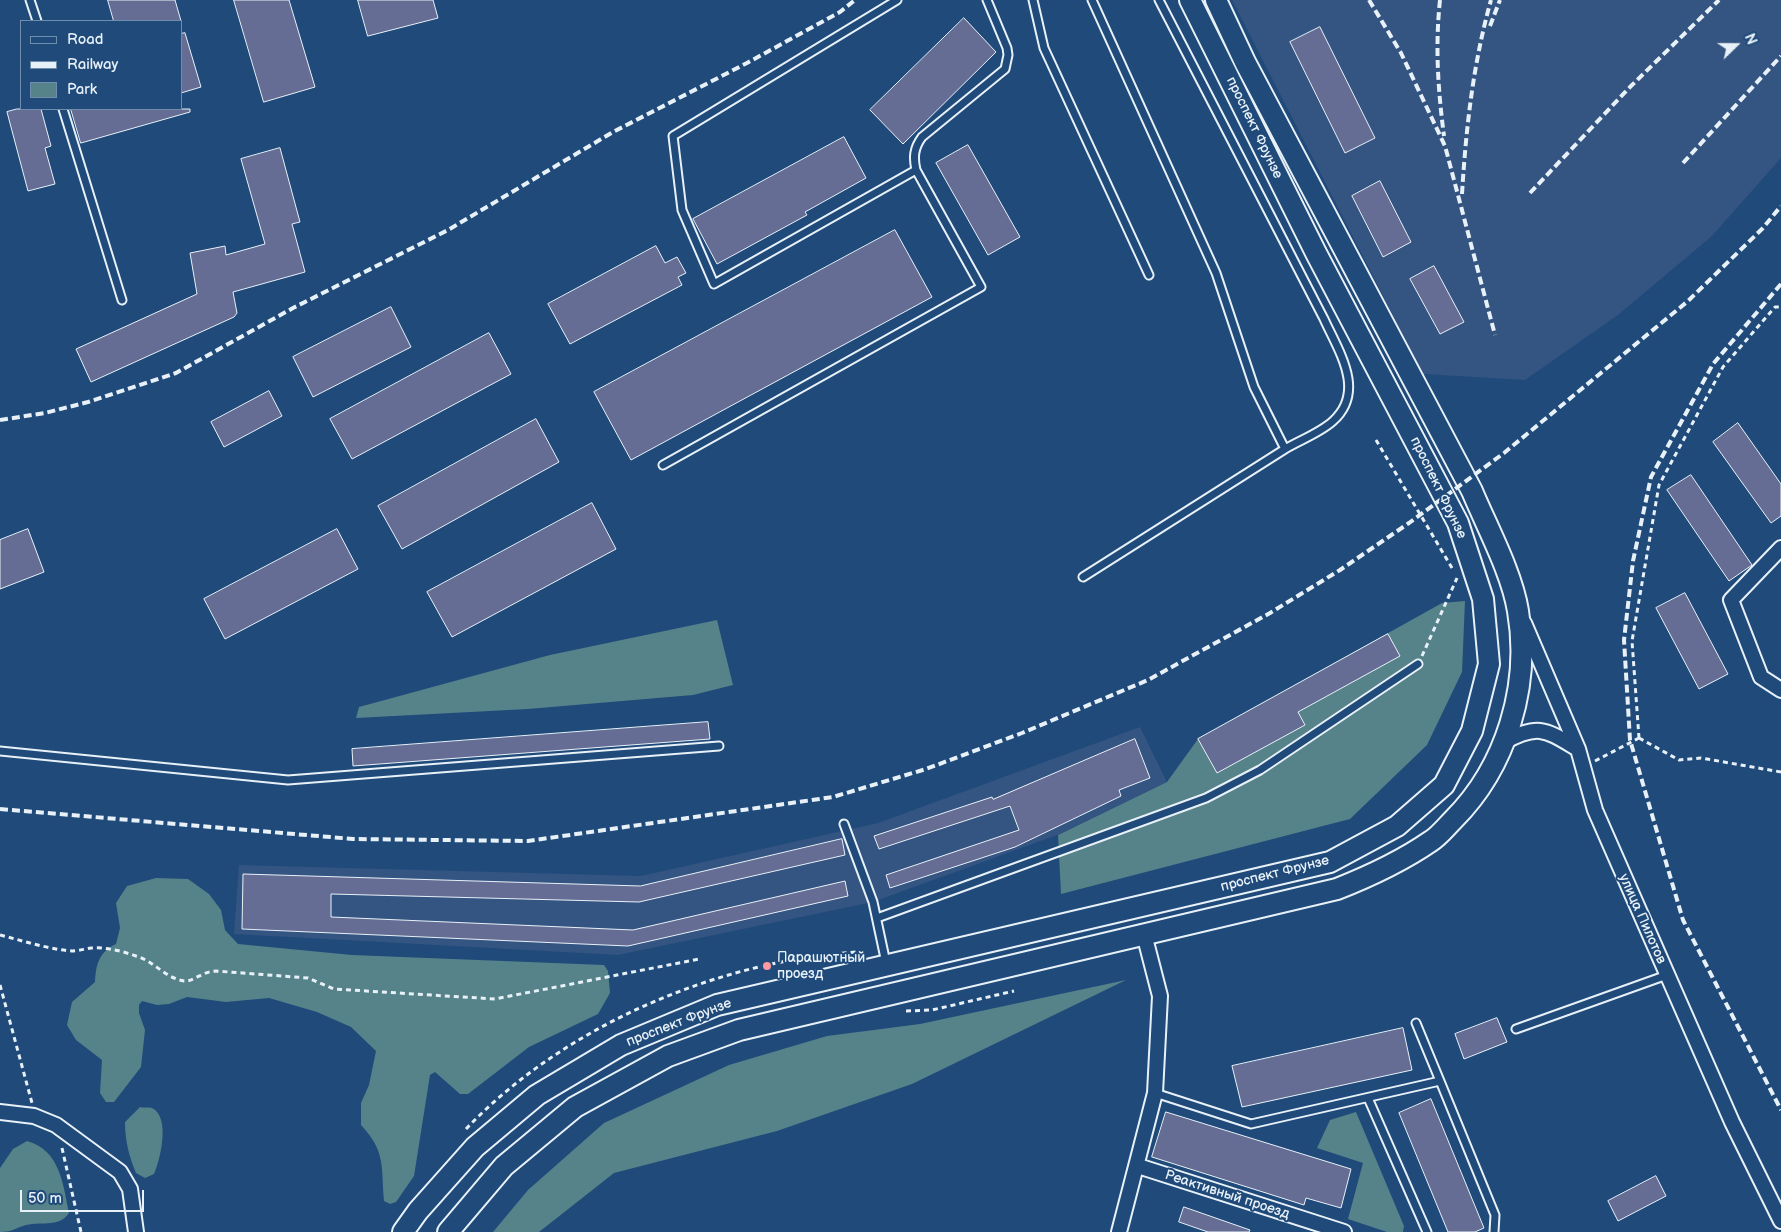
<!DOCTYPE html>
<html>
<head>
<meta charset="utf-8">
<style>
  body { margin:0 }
  #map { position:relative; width:1781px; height:1232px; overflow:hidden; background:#1f4a7a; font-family:"Balsamiq Sans",sans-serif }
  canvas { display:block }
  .legend { position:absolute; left:20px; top:20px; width:162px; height:90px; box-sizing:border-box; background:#1f4a7a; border:1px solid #6f8dac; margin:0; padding:6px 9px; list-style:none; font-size:15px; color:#e8f1f8 }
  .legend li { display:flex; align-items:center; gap:10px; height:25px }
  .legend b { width:25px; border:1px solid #6f8dac }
  .north { position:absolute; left:1711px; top:20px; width:50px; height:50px; -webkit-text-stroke:4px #1f4a7a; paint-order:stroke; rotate:68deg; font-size:14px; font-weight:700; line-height:20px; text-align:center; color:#e8f1f8 }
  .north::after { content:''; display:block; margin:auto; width:18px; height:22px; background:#e8f1f8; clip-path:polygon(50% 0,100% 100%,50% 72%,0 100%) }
  .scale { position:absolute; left:20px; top:1190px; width:124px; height:22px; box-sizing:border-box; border:2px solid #e8f1f8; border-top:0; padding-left:6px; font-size:15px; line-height:18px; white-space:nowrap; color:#e8f1f8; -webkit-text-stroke:4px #1f4a7a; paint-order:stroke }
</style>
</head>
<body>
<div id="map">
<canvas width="1781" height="1232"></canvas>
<ul class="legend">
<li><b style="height:6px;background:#1f4a7a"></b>Road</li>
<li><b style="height:6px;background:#e8f1f8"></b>Railway</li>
<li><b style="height:14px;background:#56828a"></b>Park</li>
</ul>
<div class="north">N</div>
<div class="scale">50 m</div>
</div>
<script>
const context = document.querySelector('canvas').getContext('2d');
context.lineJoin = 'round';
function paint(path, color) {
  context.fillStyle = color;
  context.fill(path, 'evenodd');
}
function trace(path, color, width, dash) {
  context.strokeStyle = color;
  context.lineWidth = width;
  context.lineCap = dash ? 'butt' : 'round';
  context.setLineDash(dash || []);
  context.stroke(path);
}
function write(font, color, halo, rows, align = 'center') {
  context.font = font + ' "Balsamiq Sans",sans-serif';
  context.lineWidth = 4;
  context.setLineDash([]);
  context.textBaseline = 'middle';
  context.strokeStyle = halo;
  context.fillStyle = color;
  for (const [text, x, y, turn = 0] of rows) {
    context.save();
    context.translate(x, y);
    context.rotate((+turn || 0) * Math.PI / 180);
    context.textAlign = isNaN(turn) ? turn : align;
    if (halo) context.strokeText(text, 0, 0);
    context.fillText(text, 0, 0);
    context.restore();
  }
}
paint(new Path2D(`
  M1232,0H1781V158L1712,236L1618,315L1525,380L1423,374Z
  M1140,727L1167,782L1057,835L873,902L618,955L234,934L239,865L641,876L878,823Z`), '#345482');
paint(new Path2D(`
  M1465,601L1462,672L1427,745L1350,819L1061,894L1058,835L1167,782L1198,739L1442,603Z
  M717,620L733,685L693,695L528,709L356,718L359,707L550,655Z
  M156,878L188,879L209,894L221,910L225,930L238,944L352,955L604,965L608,971L610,993L598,1014L529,1047L468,1094H460L435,1072L430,1075L414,1176L396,1202L390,1204L384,1201C381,1166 386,1152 361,1125V1103L369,1085L376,1051L351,1027L317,1012L269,998L226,1002L187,997L169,1004L157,1005L142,1001L139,1005V1013L145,1030L141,1067L114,1102H106L100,1093L102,1060L76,1040L67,1025L72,1002L95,982C96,964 99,952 116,944L120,928L116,903L127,886Z
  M1126,980L912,1084L777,1131L614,1173L539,1232H493L528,1190L604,1123L729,1065L827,1036L920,1024Z
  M140,1107C143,1108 149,1107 152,1108C171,1117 160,1161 154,1174L145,1178L136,1173C129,1156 125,1141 125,1122Z
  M1356,1112L1404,1226L1403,1232H1387L1348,1219L1363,1163L1317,1148L1330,1120Z
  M27,1141C60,1150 63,1184 69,1213C58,1229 39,1220 23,1226C14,1229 11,1232 0,1232V1168L13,1149Z`), '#56828a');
const building = new Path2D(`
  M108,0H175L181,21H114Z
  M234,0H289L315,87L264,102Z
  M358,0H433L438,18L368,36Z
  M964,18L996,52L903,144L870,110Z
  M1320,27L1375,138L1345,153L1290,42Z
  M185,33L201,87L181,93V34Z
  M17,109H41L51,146L45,148L55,184L28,191L7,112Z
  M71,109H190V112L81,143Z
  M844,137L866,178L805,212L807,215L717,264L693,219Z
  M968,145L1020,237L988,255L936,163Z
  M280,148L300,222L292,224L305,272L233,292L237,313L234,317L91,382L76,349L197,294L190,253L225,246L226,255L265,244L241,159Z
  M1380,181L1411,242L1383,257L1352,196Z
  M895,230L932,297L631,460L594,392Z
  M656,246L665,263L677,257L686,273L678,277L682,285L570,344L548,304Z
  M1434,266L1464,322L1440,334L1410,279Z
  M391,307L411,347L313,397L293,357Z
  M489,333L511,374L352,459L330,419Z
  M269,391L282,416L224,447L211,422Z
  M536,419L559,462L402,549L378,506Z
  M1738,423L1781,484V516L1771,523L1713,442Z
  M1691,475L1752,565L1729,581L1667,490Z
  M592,503L616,549L452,637L427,592Z
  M28,529L44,572L0,589V540Z
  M337,529L358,569L225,639L204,599Z
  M1685,593L1728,674L1699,689L1656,608Z
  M1388,634L1400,656L1298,712L1305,725L1217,773L1198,739Z
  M708,722L710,739L353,766L352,749Z
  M1135,739L1150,778L1119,790L1121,796L1015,847L890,888L886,875L1019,830L1010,806L879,849L874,836L992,797L993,799Z
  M842,839L845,855L639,902L331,894V917L633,930L845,881L848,896L628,946L242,929L243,874L640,886Z
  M1497,1018L1507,1042L1464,1059L1455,1034Z
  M1403,1028L1412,1070L1242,1107L1232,1066Z
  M1431,1099L1484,1228L1475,1232H1448L1399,1113Z
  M1166,1112L1351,1169L1341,1208L1306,1198L1304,1205L1152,1157Z
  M1656,1176L1666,1196L1618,1221L1608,1201Z
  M1184,1207L1250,1230L1249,1232H1208L1179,1222Z`);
paint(building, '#656d94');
trace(building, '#e8f1f8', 1);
const service = new Path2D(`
  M30,0L37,21
  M1033,0L1044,48L1149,275
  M1159,0L1324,319C1339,352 1366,391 1333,421C1320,433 1300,440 1285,449
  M63,109L122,300
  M916,170C913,157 914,148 922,137L1005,69L1008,55L1007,48L987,0
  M663,465L981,287L916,170L714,284L682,210L673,136L897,0
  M1083,577L1285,449L1254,387L1216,273L1092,0
  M0,751L288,780L719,746
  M844,824L873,902L886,963
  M877,918L1206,798L1260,770L1418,664
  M1416,1023L1440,1081
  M1516,1029L1667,975
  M1155,1093L1251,1124L1440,1081L1495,1215L1494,1232
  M1368,1098L1427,1232`);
const minor = new Path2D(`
  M1781,548L1731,600L1761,677L1781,690
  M1524,623L1578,749L1595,810L1732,1122L1781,1221
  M1504,742C1539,723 1546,730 1578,749
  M0,1112L34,1116L56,1125L120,1172L130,1189L136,1232
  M1138,1166L1344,1232
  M1119,1232L1155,1093L1160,996L1144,934`);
const secondary = new Path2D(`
  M403,1232L418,1211L475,1147L537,1095L621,1045L717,1005L1330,862L1397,826L1444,785L1472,731L1489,664L1483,599L1458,523L1316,253L1190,0
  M448,1232L504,1166L575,1107L668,1056L739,1030L1337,889C1370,876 1402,861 1431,841C1439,836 1446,827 1453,820C1506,767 1531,686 1518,611C1512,573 1487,527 1472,491L1245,62L1216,0`);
trace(service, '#e8f1f8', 11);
trace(minor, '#e8f1f8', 18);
trace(secondary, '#e8f1f8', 24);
trace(new Path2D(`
  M1376,440L1452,568
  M1422,656L1457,578
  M1639,738L1632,641L1659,485L1723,367L1775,307H1781
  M1639,738L1679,760L1701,758L1781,772
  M1595,761L1639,738
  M0,935C24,941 47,949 72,951C78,951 84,949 91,948C106,947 122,951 136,956C154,961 165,978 184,981C193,982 203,971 216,971L308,978L334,989L495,999L699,959
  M0,985L32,1103
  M906,1011L932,1010L1014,991
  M466,1129C564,1026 717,961 857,952
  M62,1148L81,1232`), '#e8f1f8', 3, [5, 4]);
trace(service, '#1f4a7a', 7);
trace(minor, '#1f4a7a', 14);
trace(secondary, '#1f4a7a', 20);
trace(new Path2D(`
  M1369,0L1401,53L1445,146L1495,335
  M1440,0C1435,46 1438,90 1444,136
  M1490,26L1500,0
  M1683,163L1781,56
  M1530,193L1630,87L1719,0
  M1462,194C1466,128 1473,64 1491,0
  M1781,284L1713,364L1651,477L1633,561L1624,640L1630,740L1683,920L1781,1110
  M0,420L45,413L88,402L176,373L293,308L448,230L613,132L747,63L840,12L855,0
  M0,809L353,839L528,841L833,797L926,769L1022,733L1148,680L1270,613L1340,570L1409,523L1504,453L1688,301L1763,228L1781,206`), '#e8f1f8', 4, [8, 4]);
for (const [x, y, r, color] of [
  [767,966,5,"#ff9aa2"]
]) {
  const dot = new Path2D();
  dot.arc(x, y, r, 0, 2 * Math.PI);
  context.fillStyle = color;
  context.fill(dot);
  trace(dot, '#1f4a7a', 2);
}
write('14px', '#e8f1f8', '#1f4a7a', [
  ["проспект Фрунзе",1254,128,64],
  ["проспект Фрунзе",1438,488,64],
  ["проспект Фрунзе",1275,874,-14],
  ["улица Пилотов",1642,919,66],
  ["проспект Фрунзе",679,1023,-21],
  ["Реактивный проезд",1227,1195,18]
]);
write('14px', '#e8f1f8', '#1f4a7a', [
  ["Парашютный",777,958],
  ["проезд",777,974]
], 'left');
</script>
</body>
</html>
